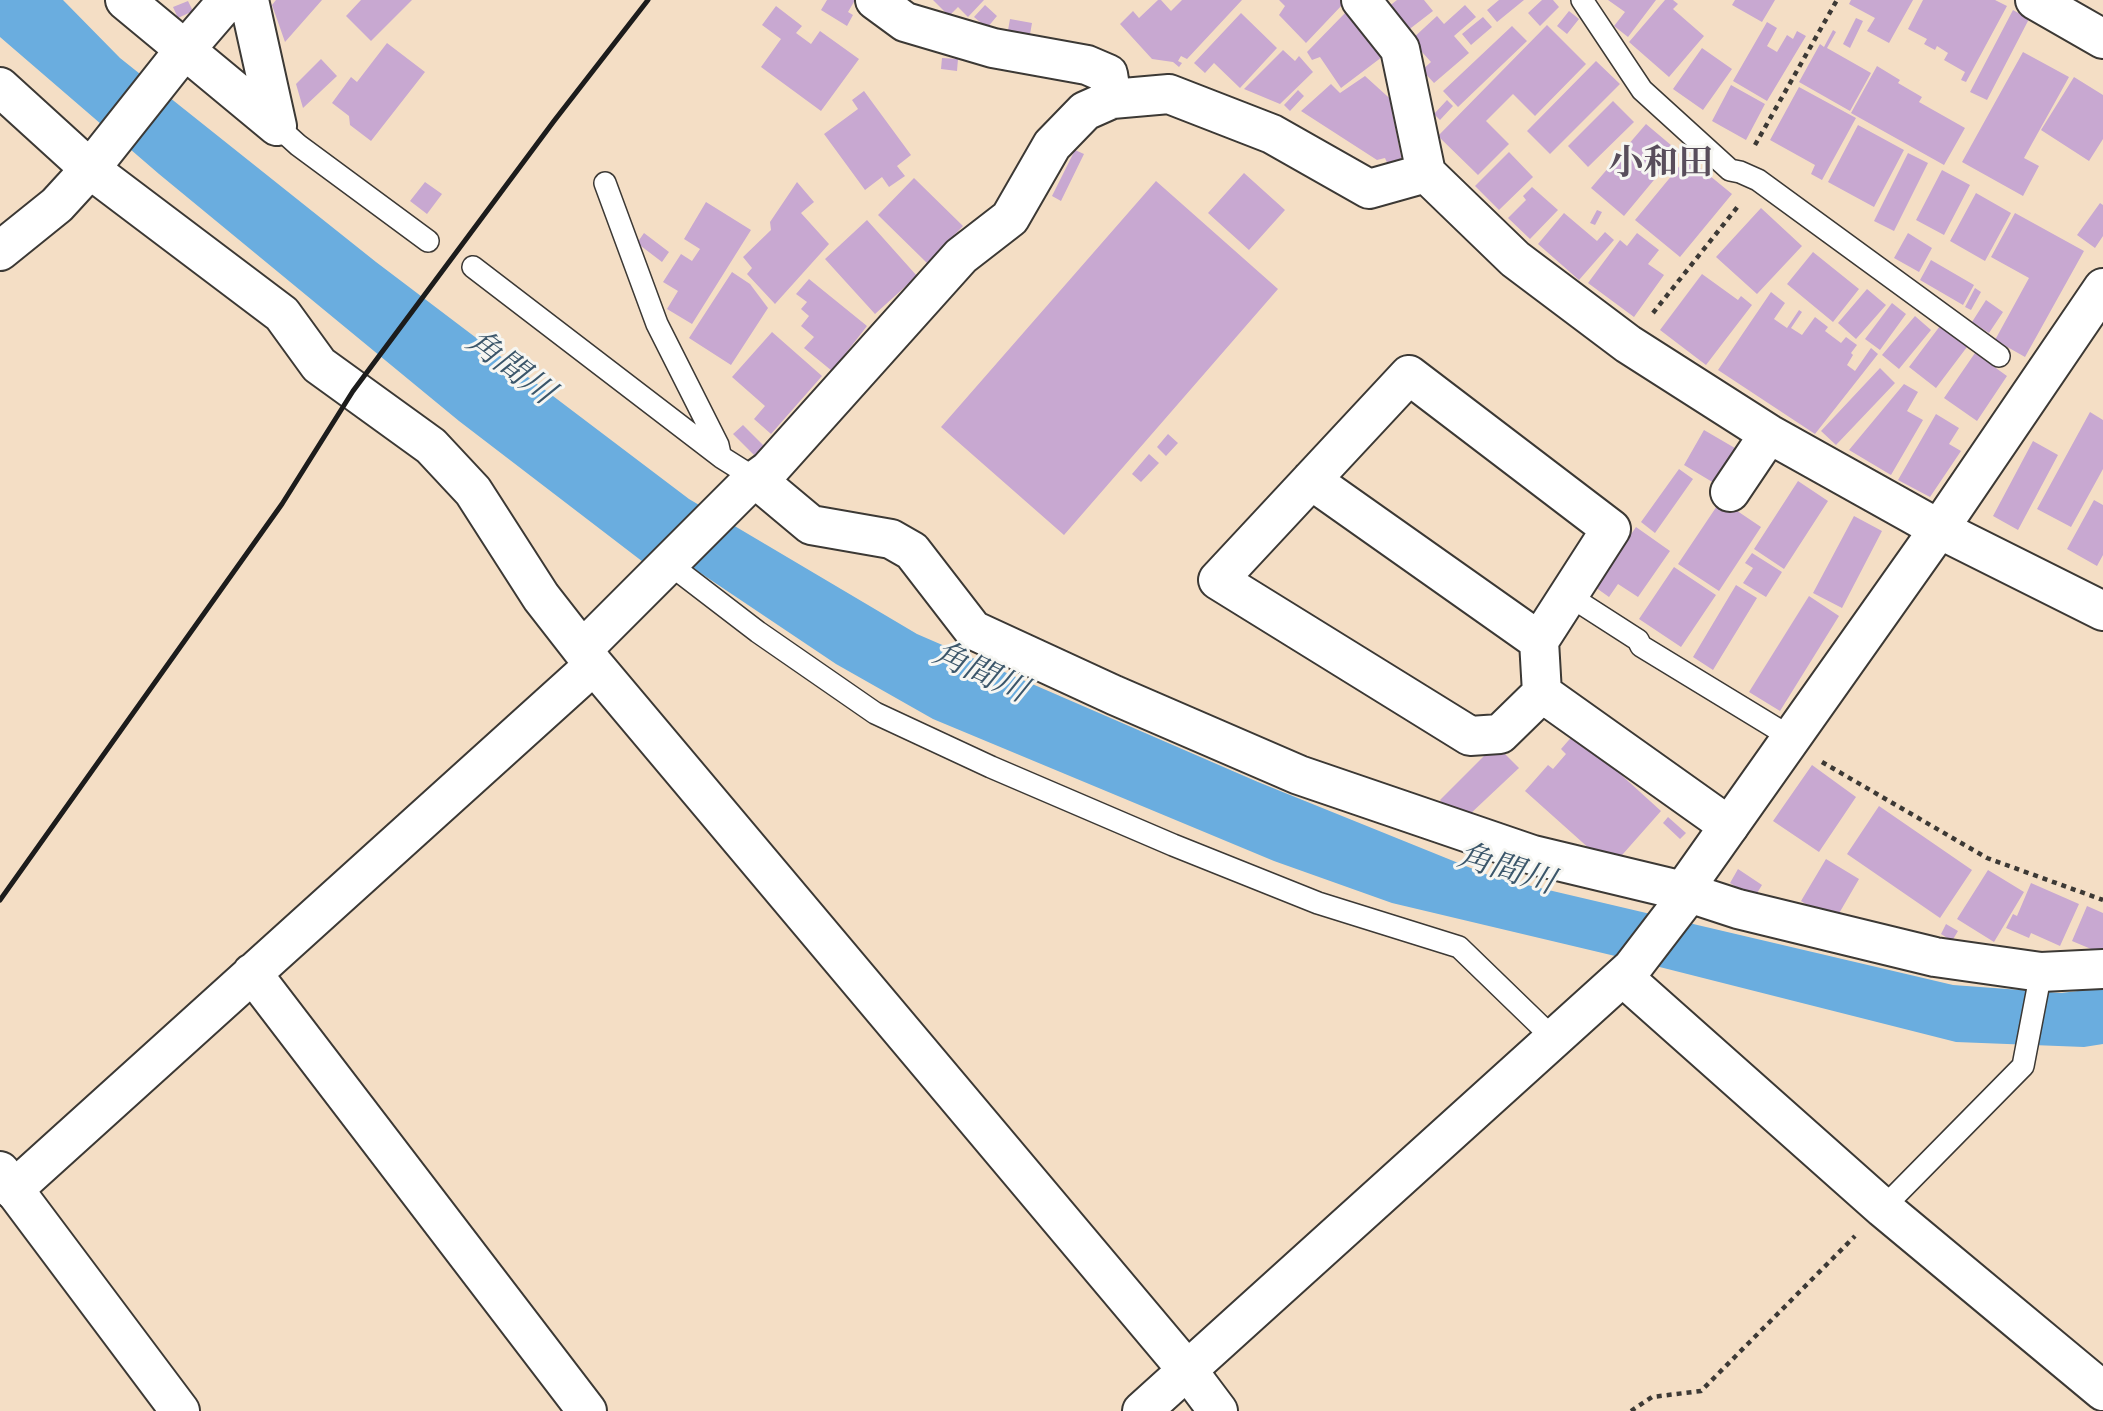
<!DOCTYPE html>
<html>
<head>
<meta charset="utf-8">
<style>
  body { margin:0 }
  canvas { display:block; background:#f4dec5 }
</style>
</head>
<body>
<canvas width="2103" height="1411"></canvas>
<script>
const context = document.querySelector('canvas').getContext('2d');
context.lineJoin = 'round';
function paint(path, color) {
  context.fillStyle = color;
  context.fill(path, 'evenodd');
}
function trace(path, color, width, dash) {
  context.strokeStyle = color;
  context.lineWidth = width;
  context.lineCap = dash ? 'butt' : 'round';
  context.setLineDash(dash || []);
  context.stroke(path);
}
function write(font, color, halo, rows, align = 'center') {
  context.font = font + ' "EB Garamond","Noto Serif JP",serif';
  context.lineWidth = 6;
  context.setLineDash([]);
  context.textBaseline = 'middle';
  context.strokeStyle = halo;
  context.fillStyle = color;
  for (const [text, x, y, turn = 0] of rows) {
    context.save();
    context.translate(x, y);
    context.rotate((+turn || 0) * Math.PI / 180);
    context.textAlign = isNaN(turn) ? turn : align;
    if (halo) context.strokeText(text, 0, 0);
    context.fillText(text, 0, 0);
    context.restore();
  }
}
paint(new Path2D(`
  M0,0H63L120,58L376,262L689,499L917,634L1258,782L1493,877L1953,985L2061,993L2103,988V1044L2084,1047L1956,1042L1632,960L1392,903L1274,861L933,719L836,664L675,556L647,565L459,421L159,174L0,37Z`), '#6aaddf');
paint(new Path2D(`
  M276,0H322L285,42L272,5Z
  M361,0H412L371,41L346,16Z
  M827,0H855L848,12L853,15L847,26L821,10Z
  M933,0H984L968,17L958,7L949,16Z
  M1158,0H1161L1171,11L1182,0H1242L1187,59L1181,56L1178,61L1182,63L1179,67L1173,62L1152,59L1120,24L1133,11L1139,18Z
  M1279,0H1340L1343,4L1306,43L1279,15L1285,6Z
  M1397,0H1424L1433,11L1407,31L1388,7Z
  M1499,0H1524L1497,22L1487,10Z
  M1542,0H1553L1559,7L1540,26L1528,13Z
  M1608,0H1656L1628,37L1614,26L1625,12Z
  M1665,0H1673L1678,4L1673,9L1704,36L1669,77L1629,42Z
  M1735,0H1775L1762,22L1732,5Z
  M1851,0H1913L1889,43L1867,31L1875,18L1849,4Z
  M1923,0H1995L2007,6L1966,82L1961,80L1965,72L1944,60L1948,53L1937,46L1935,50L1924,44L1927,39L1908,29Z
  M188,1L193,11L178,18L173,7Z
  M985,5L997,16L987,28L974,17Z
  M1465,5L1476,17L1454,36L1469,53L1434,83L1422,70L1431,62L1411,40L1437,16L1444,24Z
  M776,6L802,26L796,33L811,44L820,31L859,59L821,111L761,67L781,39L762,25Z
  M2013,10L2029,19L1987,100L1970,92Z
  M1347,11L1382,57L1341,88L1320,57L1312,60L1307,52Z
  M1569,11L1579,19L1567,34L1557,26Z
  M1241,13L1277,48L1240,88L1214,63L1205,73L1194,63Z
  M1483,17L1492,27L1471,45L1462,34Z
  M1856,18L1863,21L1850,48L1843,44Z
  M1010,19L1032,23L1029,40L1007,36Z
  M1767,22L1777,28L1767,46L1777,52L1787,35L1793,39L1797,31L1806,36L1767,101L1733,81Z
  M1547,25L1586,64L1535,116L1513,94L1486,121L1509,144L1478,175L1438,136Z
  M1512,26L1527,41L1458,107L1443,91Z
  M1833,30L1836,32L1827,48L1871,73L1850,111L1799,82L1820,44L1824,47Z
  M387,43L425,72L371,141L350,125L349,116L332,103L351,77L357,82Z
  M1702,48L1732,69L1703,110L1673,89Z
  M1283,50L1295,61L1299,56L1313,72L1280,104L1244,89Z
  M2023,52L2069,77L2024,158L2039,166L2023,196L1962,162Z
  M942,58L958,59L957,71L941,69Z
  M321,59L337,76L303,108L296,84Z
  M1596,61L1620,84L1550,154L1527,131Z
  M1877,66L1900,80L1898,83L1922,97L1919,102L1965,128L1944,165L1851,113Z
  M1365,76L1397,105L1392,112L1402,161L1388,165L1385,158L1377,160L1301,111L1331,84L1340,93Z
  M2074,77L2103,95V139L2089,161L2041,130Z
  M1731,85L1765,104L1746,140L1712,121Z
  M1799,87L1856,118L1822,180L1811,174L1815,165L1770,140Z
  M1298,90L1304,96L1290,111L1284,105Z
  M864,91L911,155L897,166L905,176L889,187L882,177L865,190L824,134L858,109L852,100Z
  M1447,100L1453,106L1440,120L1434,114Z
  M1613,101L1634,122L1588,167L1568,146Z
  M1646,124L1678,151L1624,216L1591,188Z
  M1858,125L1904,150L1874,207L1828,182Z
  M1075,150L1084,154L1061,201L1052,196Z
  M1509,152L1533,177L1499,210L1475,186Z
  M1908,153L1928,163L1894,231L1874,221Z
  M1687,157L1732,194L1680,257L1635,220Z
  M1942,170L1970,185L1944,235L1916,220Z
  M1244,173L1285,210L1249,250L1208,213Z
  M914,178L963,226L927,263L878,215Z
  M1156,181L1278,289L1064,535L941,427Z
  M425,182L442,194L427,214L410,201Z
  M797,182L814,202L801,213L829,244L775,304L747,274L752,268L743,257L771,230L770,222Z
  M1532,187L1558,210L1530,239L1508,218L1526,200L1523,196Z
  M1976,193L2011,213L1985,261L1950,241Z
  M706,202L751,230L692,324L667,309L678,291L663,282L681,254L692,261L700,249L684,239Z
  M2100,203L2103,205V236L2095,248L2077,235Z
  M1761,208L1802,246L1757,294L1716,257Z
  M1597,210L1602,212L1595,225L1590,223Z
  M1564,213L1597,241L1605,232L1614,240L1579,280L1538,244Z
  M2015,213L2084,251L2025,357L1995,340L2029,278L1991,257Z
  M867,220L917,276L875,314L825,259Z
  M644,233L669,252L662,262L637,243Z
  M1637,233L1659,250L1648,264L1664,275L1634,317L1588,283L1620,240L1627,246Z
  M1908,233L1932,248L1919,272L1894,258Z
  M1813,252L1859,289L1833,322L1787,284Z
  M1931,260L1974,285L1963,305L1920,280Z
  M732,272L750,284L768,308L731,365L689,338Z
  M1702,274L1738,300L1741,296L1752,305L1706,365L1660,330Z
  M809,279L867,326L832,371L804,348L814,337L801,326L809,316L801,309L807,302L796,294Z
  M1975,288L1981,292L1971,310L1965,307Z
  M1867,289L1886,305L1856,339L1838,323Z
  M1771,292L1785,303L1774,319L1787,328L1799,310L1802,312L1791,328L1802,335L1815,317L1828,327L1825,331L1841,343L1846,337L1857,345L1851,353L1853,355L1847,365L1855,371L1871,348L1878,354L1815,434L1718,370Z
  M1986,300L2003,312L1989,333L1972,322Z
  M1892,303L1906,314L1880,350L1865,339Z
  M1915,316L1931,330L1899,369L1882,355Z
  M1940,326L1967,347L1936,388L1909,367Z
  M772,332L822,376L771,434L754,419L765,406L732,377Z
  M1975,353L2007,376L1977,421L1944,398Z
  M1880,368L1895,383L1836,445L1821,431Z
  M1904,384L1918,392L1907,411L1923,420L1891,475L1849,450Z
  M2090,412L2103,420V469L2071,527L2037,509Z
  M1936,414L1959,428L1949,444L1961,451L1930,497L1898,480Z
  M743,425L765,447L755,456L733,434Z
  M1704,430L1740,451L1719,486L1684,465Z
  M1168,434L1178,443L1166,456L1157,447Z
  M2033,441L2058,455L2018,530L1993,516Z
  M1149,454L1159,463L1141,482L1132,474Z
  M1679,469L1693,479L1655,533L1641,522Z
  M1798,481L1828,501L1784,569L1754,549Z
  M1721,500L1761,527L1719,591L1678,564Z
  M2094,500L2103,505V555L2097,566L2067,549Z
  M1854,516L1882,531L1842,608L1813,593Z
  M1636,527L1670,551L1638,597L1618,584L1609,597L1595,587Z
  M1752,553L1782,572L1766,597L1743,583L1753,568L1745,563Z
  M1674,567L1716,595L1681,647L1639,619Z
  M1736,585L1757,598L1713,670L1693,657Z
  M1809,596L1839,616L1780,711L1749,692Z
  M1575,733L1661,811L1615,863L1601,859L1525,791L1548,765L1553,769L1566,754L1561,749Z
  M1501,750L1519,768L1469,815L1456,820L1440,800L1486,754Z
  M1812,765L1856,797L1819,852L1773,821Z
  M1879,806L1972,870L1940,918L1847,854Z
  M1668,817L1686,833L1680,839L1663,823Z
  M1826,859L1859,879L1834,922L1801,901Z
  M1738,869L1762,885L1754,898L1730,883Z
  M1988,870L2024,892L1994,942L1957,919Z
  M2031,883L2079,904L2060,946L2031,933L2029,938L2006,928L2013,914L2017,916Z
  M2087,906L2103,913V954L2072,941Z
  M1946,924L1958,931L1952,941L1941,934Z`), '#c8a8d1');
const service = new Path2D(`
  M1582,0L1642,90L1730,170L1740,172L1758,180L1999,356
  M277,126L298,145L428,241
  M605,183L657,324L718,445L720,454
  M473,267L721,457L756,479
  M668,563L758,632L875,713L991,767L1173,845L1318,903L1459,947L1554,1039
  M1568,595L1638,640L1641,646L1792,738
  M1883,1208L2023,1066L2041,972`);
const minor = new Path2D(`
  M125,0L277,126
  M249,0L277,126
  M875,0L905,22L993,48L1087,65L1108,74L1112,99
  M1361,0L1400,49L1426,173L1515,259L1628,344L1769,434L1939,529L2103,611
  M2035,0L2103,39
  M0,87L90,169L282,314L319,365L431,446L473,491L541,597L594,665L1188,1371L1218,1411
  M0,251L57,205L90,169L178,58L228,0
  M756,479L811,525L891,539L912,551L973,630L1114,695L1299,775L1533,855L1683,891L1738,909L1935,957L2041,972L2103,969
  M1311,480L1539,641
  M1730,492L1769,434
  M583,649L743,489L769,470L961,256L1010,218L1052,145L1085,111L1112,99L1169,94L1272,134L1369,189L1426,173
  M1542,693L1500,734L1470,736L1218,580L1409,375L1611,529L1539,641L1542,693L1729,826
  M252,973L587,1411
  M1623,977L1883,1208L2103,1391
  M13,1190L594,665`);
const tertiary = new Path2D(`
  M0,1171L180,1411
  M1142,1411L1632,968L1681,904L1683,891L1939,529L2103,288`);
trace(service, '#3c3935', 24);
trace(minor, '#3c3935', 42);
trace(tertiary, '#3c3935', 42);
trace(new Path2D(`
  M1755,145L1837,0
  M1653,313L1739,205
  M1822,762L1987,858L2103,900
  M1631,1411L1652,1397L1701,1391L1855,1236`), '#3c3935', 4.5, [5, 5]);
trace(service, '#fff', 21);
trace(minor, '#fff', 38);
trace(tertiary, '#fff', 38);
trace(new Path2D(`
  M0,900L282,504L353,391L554,121L648,0`), '#1c1c1c', 5);
write('italic 33px', '#3b566a', '#f6f6f2', [
  ["角間川",510,368,37],
  ["角間川",980,673,25],
  ["角間川",1506,870,17]
]);
write('bold 35px', '#584d5b', '#f6f6f2', [
  ["小和田",1661,164]
]);
</script>
</body>
</html>
